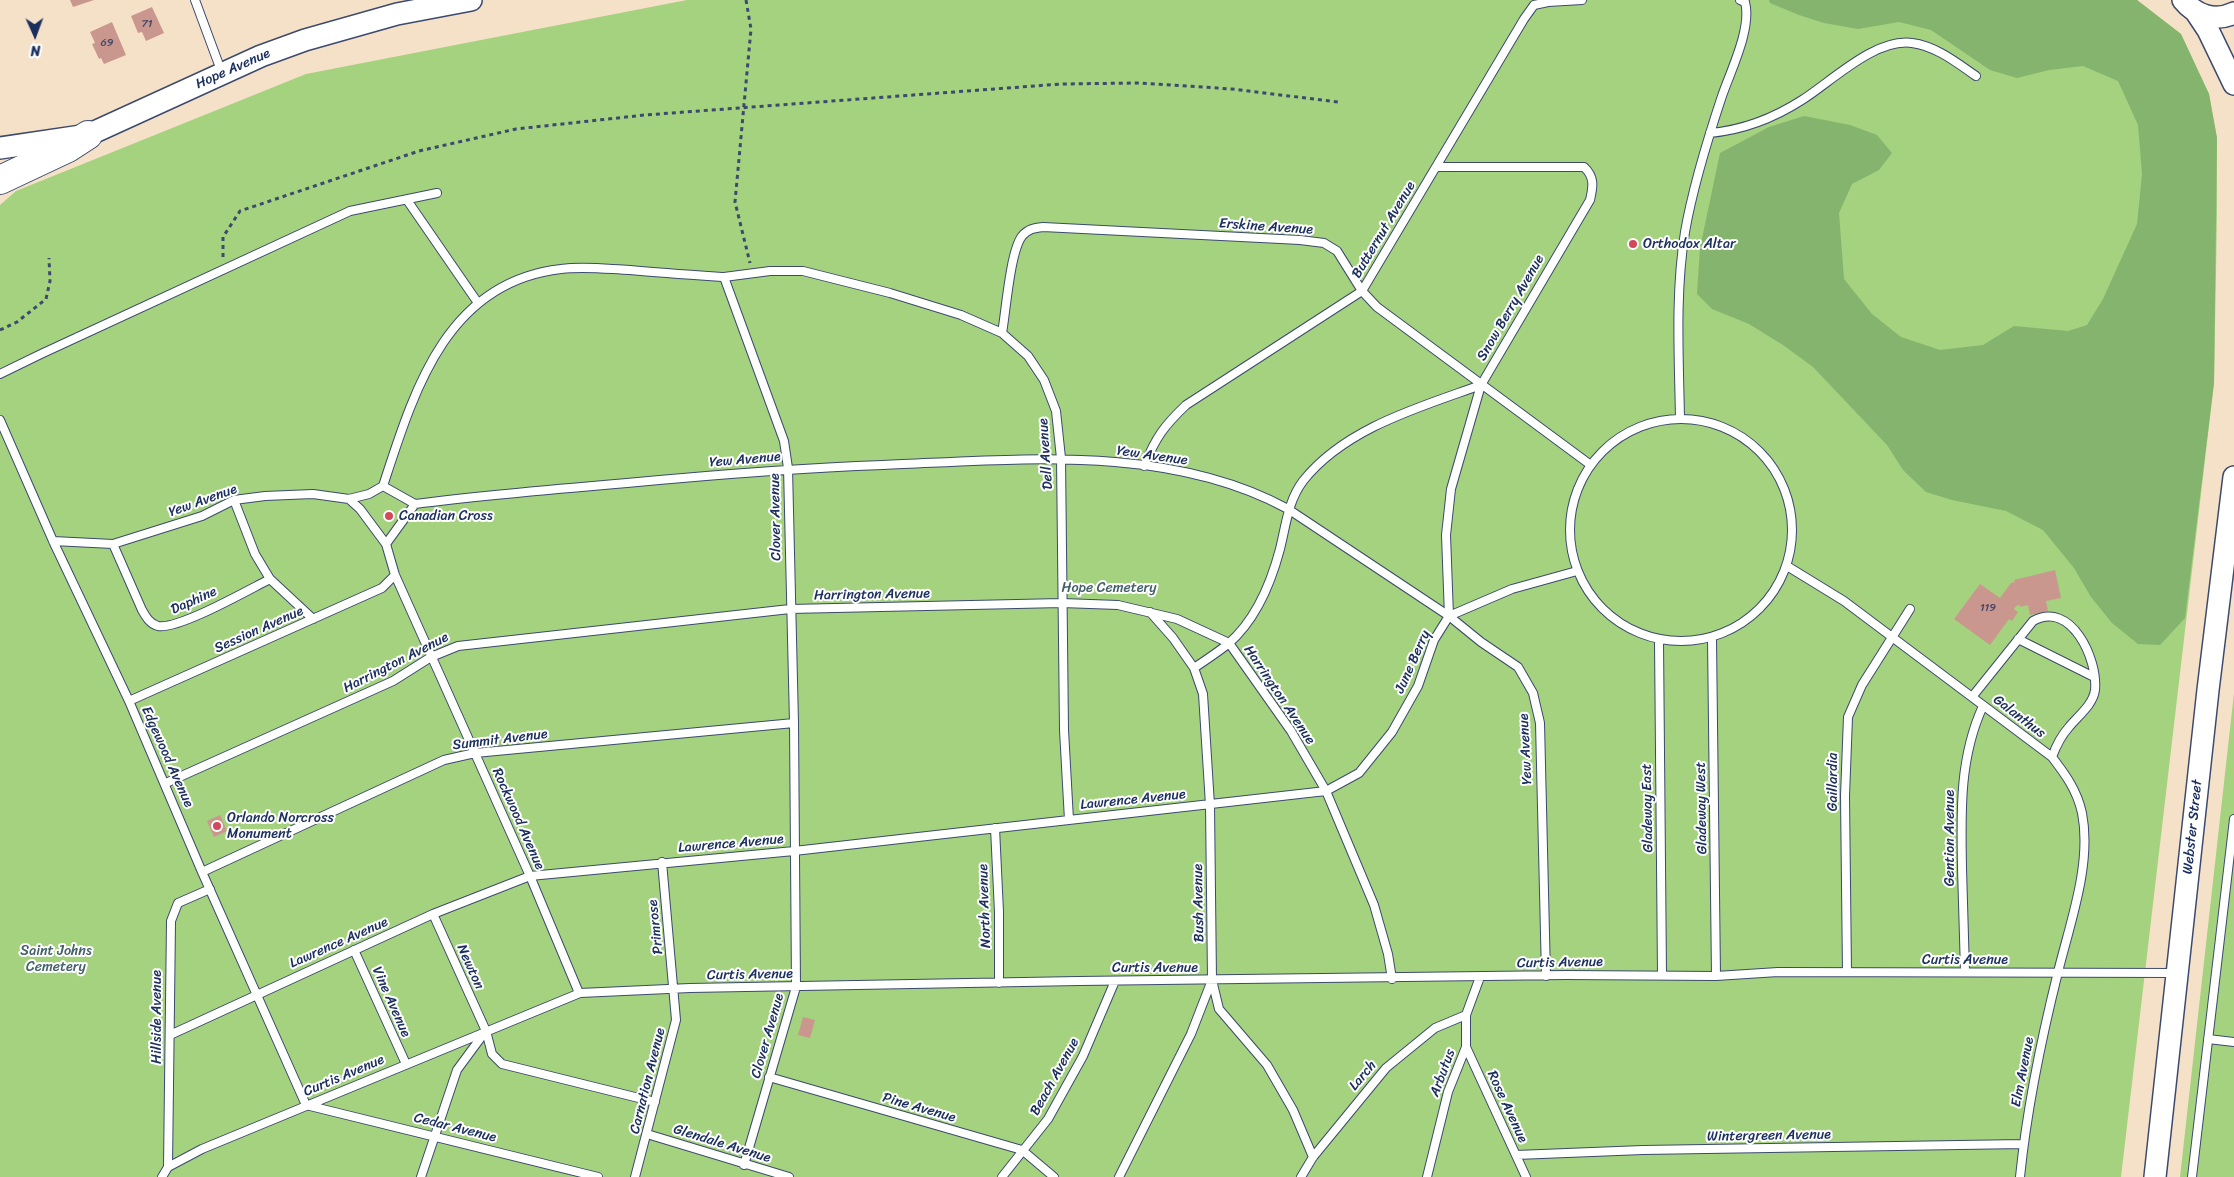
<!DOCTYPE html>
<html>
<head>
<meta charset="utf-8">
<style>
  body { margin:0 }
  #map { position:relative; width:2234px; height:1177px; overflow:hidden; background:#f5e1c8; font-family:Sriracha,sans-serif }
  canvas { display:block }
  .north { position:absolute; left:10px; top:10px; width:50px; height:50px; -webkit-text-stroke:4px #fff; paint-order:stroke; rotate:178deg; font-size:14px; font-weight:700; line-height:20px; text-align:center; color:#1b2f5e }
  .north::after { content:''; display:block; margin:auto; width:18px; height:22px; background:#1b2f5e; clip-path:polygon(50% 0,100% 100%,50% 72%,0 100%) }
</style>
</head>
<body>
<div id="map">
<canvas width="2234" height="1177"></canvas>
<div class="north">N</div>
</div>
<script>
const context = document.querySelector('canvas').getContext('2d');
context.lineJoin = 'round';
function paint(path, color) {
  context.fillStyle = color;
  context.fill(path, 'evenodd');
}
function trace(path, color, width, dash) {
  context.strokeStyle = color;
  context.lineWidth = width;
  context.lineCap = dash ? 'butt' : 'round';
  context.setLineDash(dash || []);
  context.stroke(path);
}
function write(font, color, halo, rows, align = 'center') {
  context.font = font + ' Sriracha,sans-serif';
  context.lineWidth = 4;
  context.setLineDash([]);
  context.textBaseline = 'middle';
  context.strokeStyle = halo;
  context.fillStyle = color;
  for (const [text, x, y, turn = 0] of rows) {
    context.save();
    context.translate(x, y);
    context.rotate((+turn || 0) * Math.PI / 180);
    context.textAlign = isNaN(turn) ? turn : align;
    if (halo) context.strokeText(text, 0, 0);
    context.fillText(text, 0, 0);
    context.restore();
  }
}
paint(new Path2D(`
  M687,0H2137L2181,34L2209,94L2217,138V214L2214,383L2121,1177H0V205L16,191L306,74Z
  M2234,693V1177H2180Z`), '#a5d27f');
paint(new Path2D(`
  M1769,0H2137L2181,34L2209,94L2217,138L2214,383L2185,618L2160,645L2138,644L2112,623L2091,597L2074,568L2043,530L2006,511L1952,500L1926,492L1903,470L1887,445L1813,367L1783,345L1749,324L1712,309L1697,294L1700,248L1720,153L1769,127L1804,116L1850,125L1877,135L1892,153L1879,170L1852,184L1839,213L1844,279L1872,314L1901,337L1940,350L1983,345L2014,326L2068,331L2087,325L2103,299L2137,224L2142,174L2138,125L2118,81L2083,66L2049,70L2017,78L1990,70L1931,30L1899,22L1858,29L1824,23L1799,15L1770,3Z`), '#84b46e');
paint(new Path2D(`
  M70,0H94L73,7Z
  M152,7L164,33L146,41L142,32L138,33L131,16Z
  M112,22L126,55L104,64L101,58L99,59L92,44L95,43L90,32Z
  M2055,570L2061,598L2046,601L2048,611L2030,615L2028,605L2020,607V605L2016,606L2014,609L2018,612L2012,621L2009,619L1990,645L1954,619L1980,584L2000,598L2011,583L2015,582L2014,580Z
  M220,815L227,831L214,837L207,821Z
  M803,1017L815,1020L810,1038L798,1035Z`), '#ca978f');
const service = new Path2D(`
  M195,0L222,73
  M1710,133C1743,130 1774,118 1802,100C1832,81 1875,38 1912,43C1936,46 1957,63 1976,76
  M1437,167H1584C1595,177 1593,187 1590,200L1481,385L1451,489L1446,535L1449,616
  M407,200L478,303
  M724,277L770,271H803L890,293L961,315L1002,333L1028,356L1044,380L1056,411L1061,458L1064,730L1069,820
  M1002,333C1006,311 1010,252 1022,236C1028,229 1034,228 1043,227L1300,240L1324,243L1337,251L1362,291L1377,307L1588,463
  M0,374L41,354L350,211L437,193
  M1570 530a111 111 0 1 1 222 0a111 111 0 1 1-222 0Z
  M1680,419C1679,358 1675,293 1685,232C1693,186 1707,141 1722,96C1731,70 1752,28 1745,2L1740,0
  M0,420L53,541L129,701L202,872L306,1105L598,1177
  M1144,466C1156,437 1164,426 1186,405L1362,291L1524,19L1534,5L1548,2L1582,0
  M383,486C414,391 446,282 561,269C584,266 607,269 630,270C661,273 693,275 724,277L784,441L788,468L794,723L796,987L744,1165
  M349,499L360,509L386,544L395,575L530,876L579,993
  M234,500L255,554L270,579L313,619
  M53,541L113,544L202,516L234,500L265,496L313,494L349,499L369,494L383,486L415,504
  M113,544L142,610C146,617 150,624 158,626C178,630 248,590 270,579
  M386,544L415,504C485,495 556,489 627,483C712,475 797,468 883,465C1016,460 1167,443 1288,509L1449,616L1481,642L1518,667L1533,693L1540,723L1546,976
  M1787,566L1844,601L2052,757C2065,774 2077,790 2082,813C2092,864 2070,923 2058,972C2041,1040 2027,1108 2020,1177
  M1712,639L1716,976
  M2018,639L2094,677
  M1659,641L1662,975
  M1194,668C1206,660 1218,652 1228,644C1256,620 1271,583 1280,549C1286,525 1288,501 1303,481C1345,428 1420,407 1481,385
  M1972,697L2033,621C2071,600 2098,659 2095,690C2093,705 2078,716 2069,727C2061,736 2056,746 2052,757
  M129,701L382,588L395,575
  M166,783L393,681L431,657L458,646L790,609L1062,603L1118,605L1177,619L1229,643L1291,731L1326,791L1374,905L1388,954L1392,979
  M995,828L999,912V983
  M202,872L444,760L475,753L794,723
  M433,914L486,1031L492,1054L502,1064L655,1102
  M354,950L406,1064
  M1847,972L1845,796L1848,717L1862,685L1910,609
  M1965,972C1964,938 1963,903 1962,868C1961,813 1959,758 1983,706
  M1212,980L1219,1009L1267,1065L1293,1110L1313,1157
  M170,1035L433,914L530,876L794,851L1326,791L1359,773L1392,732L1418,686L1434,640L1449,616L1512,589L1577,571
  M2208,1039L2234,1042
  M1466,1047L1526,1177
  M769,1077L1022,1150L1054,1177
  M647,1134L789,1177
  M1516,1155L1643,1150L2023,1144
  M168,1167L171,921L178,903L210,889
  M162,1177L168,1167L202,1149L580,993L690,988L1079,981L1566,975L1716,976L1778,972L2176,973
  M421,1177L457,1070L485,1032
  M635,1177L676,1020L662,862
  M1002,1177L1048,1119L1083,1056L1115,981
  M1119,1177L1191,1034L1212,980L1210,805L1203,694L1194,668L1173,638L1150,612
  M1301,1177L1313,1157L1386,1068L1435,1028L1466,1015
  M1427,1177L1448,1092L1466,1047V1015L1480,977
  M2192,1177L2234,819`);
const secondary = new Path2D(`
  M2183,0C2196,16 2215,22 2234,13
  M2196,12L2208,30L2234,84
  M0,148L88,135L261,56L305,40L397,14L471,0
  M2155,1177L2208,690L2234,477`);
const motorway = new Path2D(`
  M0,180L68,148L88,135`);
trace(service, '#3c4a6e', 10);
trace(secondary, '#3c4a6e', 24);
trace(motorway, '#3c4a6e', 30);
trace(new Path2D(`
  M746,0L751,29L735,202L750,263
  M223,257V237L240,211L419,151L516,129L645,115L1061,84L1140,83L1232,89L1338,102
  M0,330L17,322L46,299L50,281L49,258`), '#3c4a6e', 3, [4, 4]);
trace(service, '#fff', 8);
trace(secondary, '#fff', 21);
trace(motorway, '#fff', 28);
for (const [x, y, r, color] of [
  [1633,244,5,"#d1495b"],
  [389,516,5,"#d1495b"],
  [217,826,5,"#d1495b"]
]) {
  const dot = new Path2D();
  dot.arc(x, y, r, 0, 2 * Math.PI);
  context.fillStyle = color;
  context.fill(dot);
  trace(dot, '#fff', 2);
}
write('11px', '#47496a', null, [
  ["71",147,24],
  ["69",107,43],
  ["119",1988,608]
]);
write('14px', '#1b2f5e', '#fff', [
  ["Hope Avenue",233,69,-24],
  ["Erskine Avenue",1266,227,4],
  ["Butternut Avenue",1384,230,-59],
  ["Snow Berry Avenue",1511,308,-60],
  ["Dell Avenue",1046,454,-94],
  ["Yew Avenue",1152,456,8],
  ["Yew Avenue",745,460,-5],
  ["Yew Avenue",203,501,-20],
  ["Clover Avenue",776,517,-91],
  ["Harrington Avenue",872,595,-1],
  ["Daphine",194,601,-24],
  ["Session Avenue",259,630,-24],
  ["June Berry",1413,662,-66],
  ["Harrington Avenue",396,663,-27],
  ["Harrington Avenue",1279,695,56],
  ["Galanthus",2019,717,37],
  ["Summit Avenue",500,740,-7],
  ["Yew Avenue",1526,749,-93],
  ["Edgewood Avenue",167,757,66],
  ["Gaillardia",1833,782,-90],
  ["Lawrence Avenue",1133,800,-6],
  ["Gladeway East",1648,808,-91],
  ["Gladeway West",1702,808,-91],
  ["Rockwood Avenue",518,819,66],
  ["Webster Street",2193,827,-84],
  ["Gention Avenue",1950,838,-90],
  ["Lawrence Avenue",731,844,-5],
  ["Bush Avenue",1199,903,-91],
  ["North Avenue",985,906,-92],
  ["Primrose",656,927,-96],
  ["Lawrence Avenue",339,943,-24],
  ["Curtis Avenue",1965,960],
  ["Curtis Avenue",1560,963,-1],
  ["Newton",470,967,66],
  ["Curtis Avenue",1155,968],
  ["Curtis Avenue",750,975,-1],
  ["Vine Avenue",391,1002,66],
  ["Hillside Avenue",157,1017,-90],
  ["Clover Avenue",768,1036,-74],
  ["Elm Avenue",2023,1072,-79],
  ["Arbutus",1443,1073,-70],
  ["Curtis Avenue",344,1076,-23],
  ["Larch",1363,1076,-50],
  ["Beach Avenue",1055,1077,-61],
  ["Carnation Avenue",648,1081,-76],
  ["Rose Avenue",1507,1107,65],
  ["Pine Avenue",919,1108,16],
  ["Cedar Avenue",455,1128,14],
  ["Wintergreen Avenue",1769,1136,-1],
  ["Glendale Avenue",722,1144,17]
]);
write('14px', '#1b2f5e', '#fff', [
  ["Orthodox Altar",1643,244],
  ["Canadian Cross",399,516],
  ["Orlando Norcross",227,818],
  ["Monument",227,834]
], 'left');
write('14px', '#446068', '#fff', [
  ["Hope Cemetery",1109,588],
  ["Saint Johns",56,951],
  ["Cemetery",56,967]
]);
</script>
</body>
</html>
